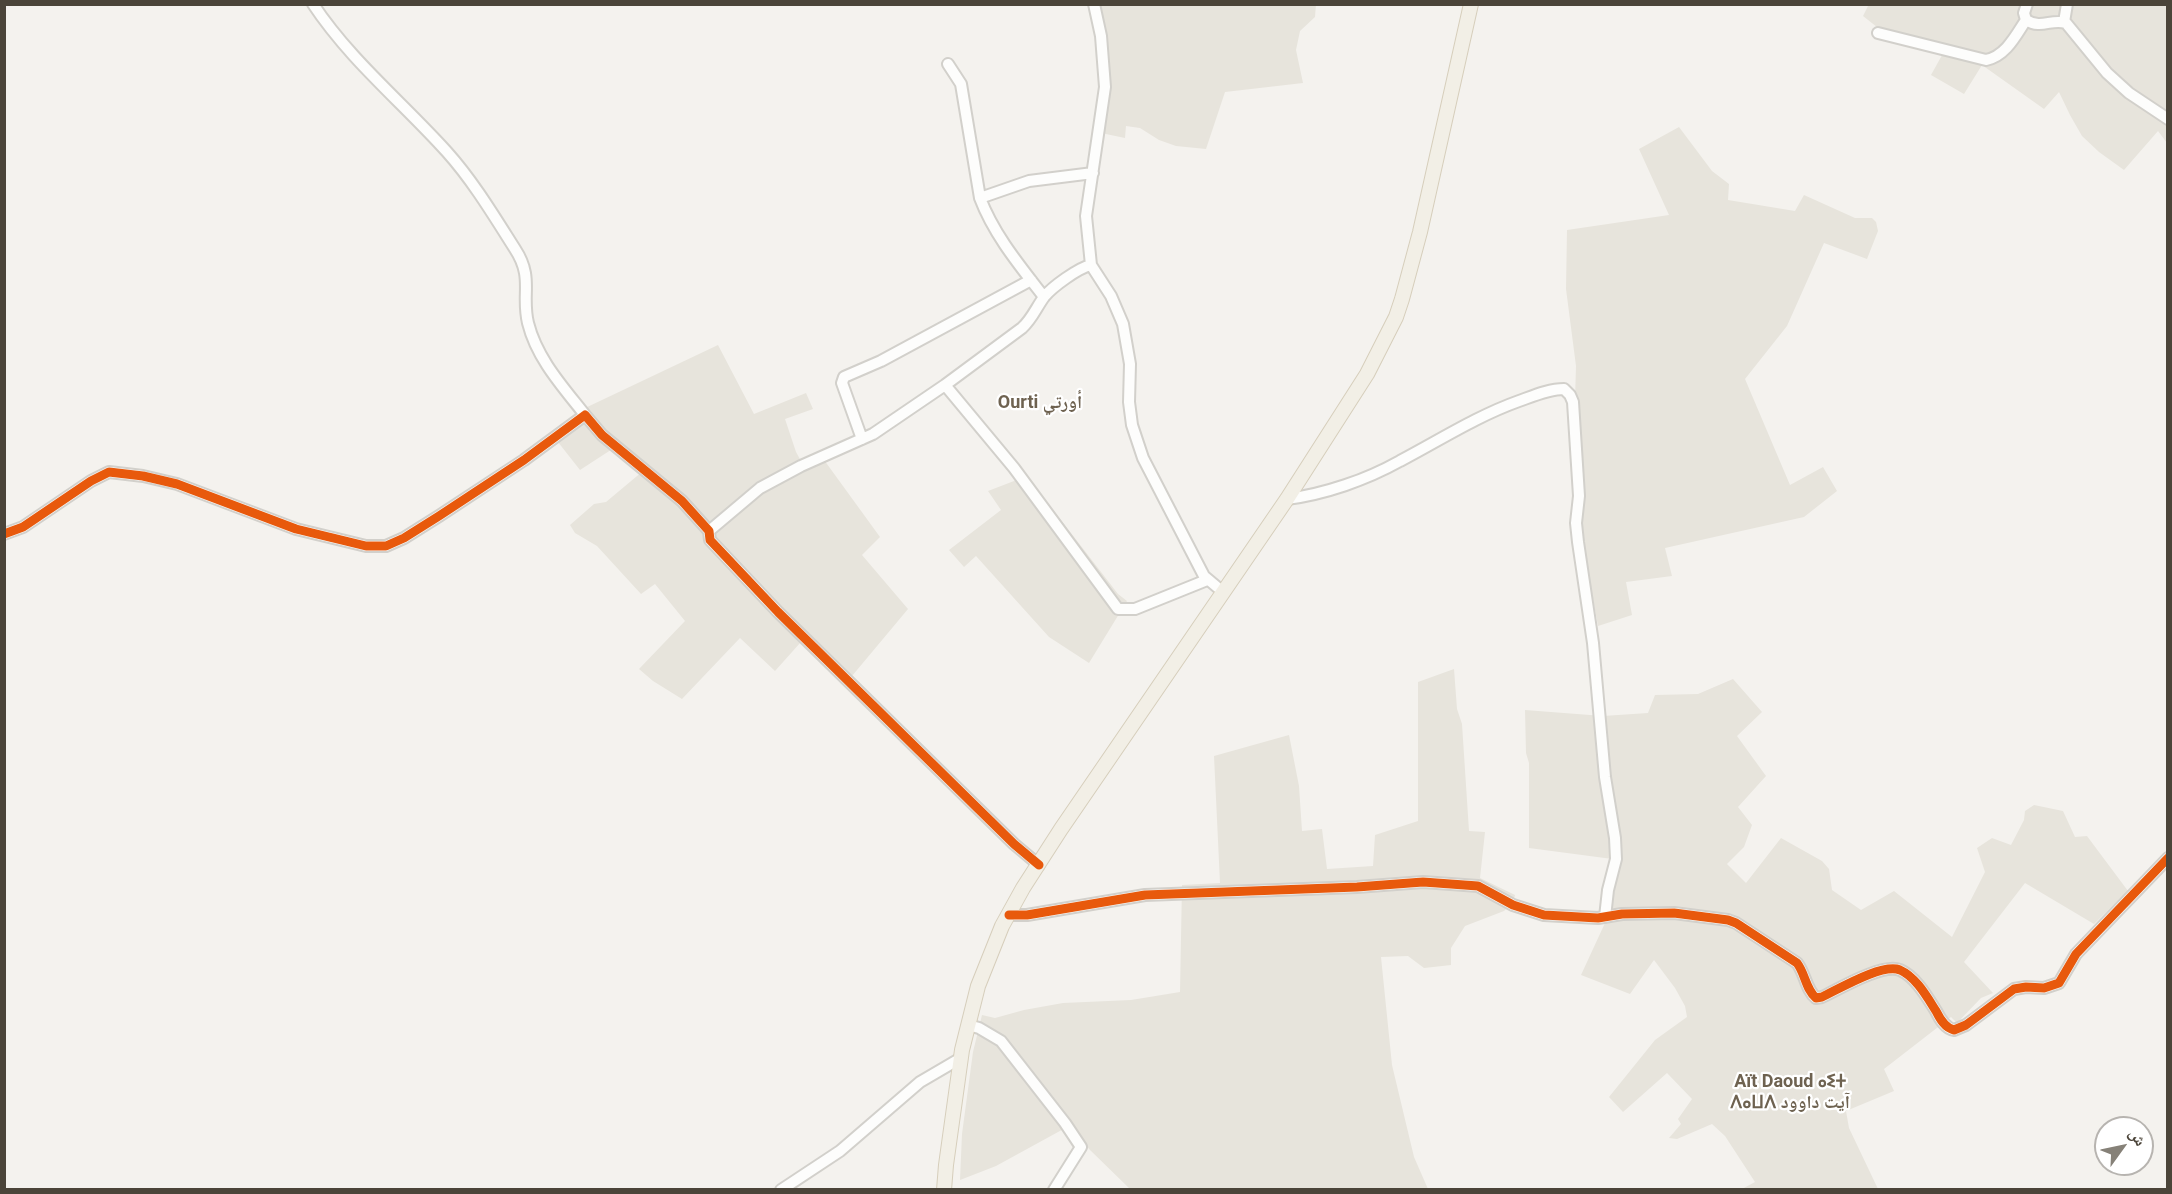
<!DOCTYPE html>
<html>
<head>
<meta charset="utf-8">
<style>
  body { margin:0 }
  #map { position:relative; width:2172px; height:1194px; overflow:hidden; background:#f4f2ee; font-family:Roboto,"Noto Naskh Arabic",sans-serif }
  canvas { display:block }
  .frame { position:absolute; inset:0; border:6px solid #4b4439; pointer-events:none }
  .north { position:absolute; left:2094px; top:1116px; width:60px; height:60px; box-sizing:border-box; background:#fff; border:2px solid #b7b4b0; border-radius:50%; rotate:57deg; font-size:16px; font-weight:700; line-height:24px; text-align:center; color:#4b4439 }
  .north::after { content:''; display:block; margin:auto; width:21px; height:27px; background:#868178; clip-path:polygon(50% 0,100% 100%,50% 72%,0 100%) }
</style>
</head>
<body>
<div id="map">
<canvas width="2172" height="1194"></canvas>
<div class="frame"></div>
<div class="north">ش</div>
</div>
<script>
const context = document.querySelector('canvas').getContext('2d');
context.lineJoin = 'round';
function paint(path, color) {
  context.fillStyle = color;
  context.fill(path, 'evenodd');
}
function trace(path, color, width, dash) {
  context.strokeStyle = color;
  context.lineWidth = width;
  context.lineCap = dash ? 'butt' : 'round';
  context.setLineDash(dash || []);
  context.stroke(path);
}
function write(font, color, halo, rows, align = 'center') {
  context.font = font + ' Roboto,"Noto Naskh Arabic","Noto Sans Tifinagh",sans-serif';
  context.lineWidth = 4.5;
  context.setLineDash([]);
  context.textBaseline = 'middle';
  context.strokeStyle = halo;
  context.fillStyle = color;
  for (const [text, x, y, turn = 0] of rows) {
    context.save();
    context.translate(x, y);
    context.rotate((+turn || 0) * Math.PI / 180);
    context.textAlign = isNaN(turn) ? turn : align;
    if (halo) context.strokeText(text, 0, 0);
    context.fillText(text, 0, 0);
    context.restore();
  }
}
paint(new Path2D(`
  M1316,4L1315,17L1300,31L1296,50L1303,83L1225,92L1206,149L1176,146L1159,140L1140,128L1126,126L1125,138L1101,133L1106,108L1096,5Z
  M1869,4L2167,5V143L2158,131L2124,170L2099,152L2082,136L2070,115L2059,92L2044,109L1982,65L1964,94L1931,75L1946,48L1882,31L1863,16Z
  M1679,127L1712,171L1729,184L1728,200L1795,211L1804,195L1855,218H1872L1876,222L1878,231L1867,259L1824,243L1787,326L1745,379L1790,485L1823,467L1837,491L1804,517L1665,548L1672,576L1626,582L1632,615L1598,626L1579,523L1575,400L1576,366L1566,289L1567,230L1669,215L1639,149Z
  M718,345L754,414L806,393L813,409L785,419L796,452L801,461L819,453L880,537L862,555L908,609L852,676L809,633L775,671L740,638L682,699L653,681L639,669L685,621L655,584L641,594L597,546L575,533L570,525L594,504L606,502L649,466L620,444L580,470L554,437L587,415L583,409Z
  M1027,476L1118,594L1127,601L1089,663L1049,637L976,556L964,567L949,550L1001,510L988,491Z
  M1454,669L1457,709L1462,724L1469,831L1485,832L1480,878L1515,895L1513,902L1504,911L1465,926L1451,948V965L1424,968L1408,956L1381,957L1392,1065L1414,1157L1428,1189H1130L1090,1150L1069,1126L996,1166L960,1180L962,1134L973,1052L982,1015L995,1018L1024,1010L1063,1003L1131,1000L1180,992L1182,885L1220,883L1214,756L1289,735L1299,786L1302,831L1322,829L1327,869L1373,866L1375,835L1418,821V682Z
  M1733,679L1762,712L1737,736L1766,776L1738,807L1752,825L1744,847L1727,864L1746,883L1781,838L1822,861L1829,869L1832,890L1861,910L1894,891L1952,937L1985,872L1977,848L1992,838L2011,845L2024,820L2025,811L2034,805L2063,811L2075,837L2087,836L2128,891L2094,924L2025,883L1964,962L1993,993L1981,998L1957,1023L1951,1017L1884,1069L1894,1091L1846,1111L1849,1128L1878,1189H1742L1755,1182L1725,1136L1712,1124L1677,1139L1669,1138L1681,1124L1678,1119L1692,1099L1667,1073L1623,1112L1609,1097L1655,1040L1687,1017L1685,1006L1675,988L1654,960L1630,994L1581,975L1611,910L1620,860L1529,848V763L1526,753L1525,710L1603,716L1648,713L1655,695L1698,694Z`), '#e7e4dc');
const minor = new Path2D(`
  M313,4C350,60 403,103 447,152C473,181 494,216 515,249C534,278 521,294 528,323C537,359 563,387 585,415
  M1094,4L1101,36L1105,87L1086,216L1091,265L1111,296L1123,324L1130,364L1129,402L1132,425L1143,458L1204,576L1223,592
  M2027,4L2024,13L2026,20C2042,30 2051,18 2066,23L2107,73L2129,93L2168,119
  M2064,22L2067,4
  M1878,33L1986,60C2006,56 2016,35 2026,20
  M948,64L961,84L980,198C994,235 1020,266 1044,297
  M980,198L1029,181L1093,173
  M945,385L1014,468L1118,609H1135L1207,580
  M862,439L842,383L844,377L881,361L1031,280
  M1287,499C1325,494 1366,480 1400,461C1440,440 1477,416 1519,401C1533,396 1549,389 1564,389L1570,395L1573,402L1579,496L1576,523L1578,542L1593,643L1605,777L1615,838L1616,859L1608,890L1605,917
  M709,531L760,488L801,466L873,434L945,385L1022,328C1032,319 1036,308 1044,297C1052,287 1078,268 1091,265
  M4,534L23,527L91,481L109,472L143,476L177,484L296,529L366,546H386L404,538L439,516L524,460L585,415L602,435L682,501L709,531L710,540L778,612L1014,844L1039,865
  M1009,915H1027L1145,895L1357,887L1423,882L1478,886L1513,905L1544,915L1598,918L1622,914L1674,913L1728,920L1736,923L1797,963C1805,973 1806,990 1816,998L1822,997C1839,989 1882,963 1900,970C1916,977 1927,997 1936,1011C1940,1019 1945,1028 1954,1030L1966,1025L2014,989L2026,987L2044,988L2059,983L2076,954L2168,858
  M968,1025L979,1028L1001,1041L1065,1123L1081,1147L1054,1190
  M781,1190L840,1151L920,1082L961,1058`);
const major = new Path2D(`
  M944,1190L946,1165L962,1050L978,986L1002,926L1023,888L1061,829L1287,499L1367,374L1396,317L1402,299L1420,232L1471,4`);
trace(minor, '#d2d0cb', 14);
trace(major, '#d6cebb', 16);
trace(minor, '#fdfdfc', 10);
trace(major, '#f2efe6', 14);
trace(new Path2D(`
  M4,534L23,527L91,481L109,472L143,476L177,484L296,529L366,546H386L404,538L439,516L524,460L585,415L602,435L682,501L709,531L710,540L778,612L1014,844L1039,865
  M1009,915H1027L1145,895L1357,887L1423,882L1478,886L1513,905L1544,915L1598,918L1622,914L1674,913L1728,920L1736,923L1797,963C1805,973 1806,990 1816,998L1822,997C1839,989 1882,963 1900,970C1916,977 1927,997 1936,1011C1940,1019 1945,1028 1954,1030L1966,1025L2014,989L2026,987L2044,988L2059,983L2076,954L2168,858`), '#e8590c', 9);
write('bold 18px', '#6e6250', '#fff', [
  ["Ourti أورتي",1040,403],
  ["Aït Daoud ⴰⵉⵜ",1790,1082],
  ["ⴷⴰⵡⴷ آيت داوود",1790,1103]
]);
</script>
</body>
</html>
